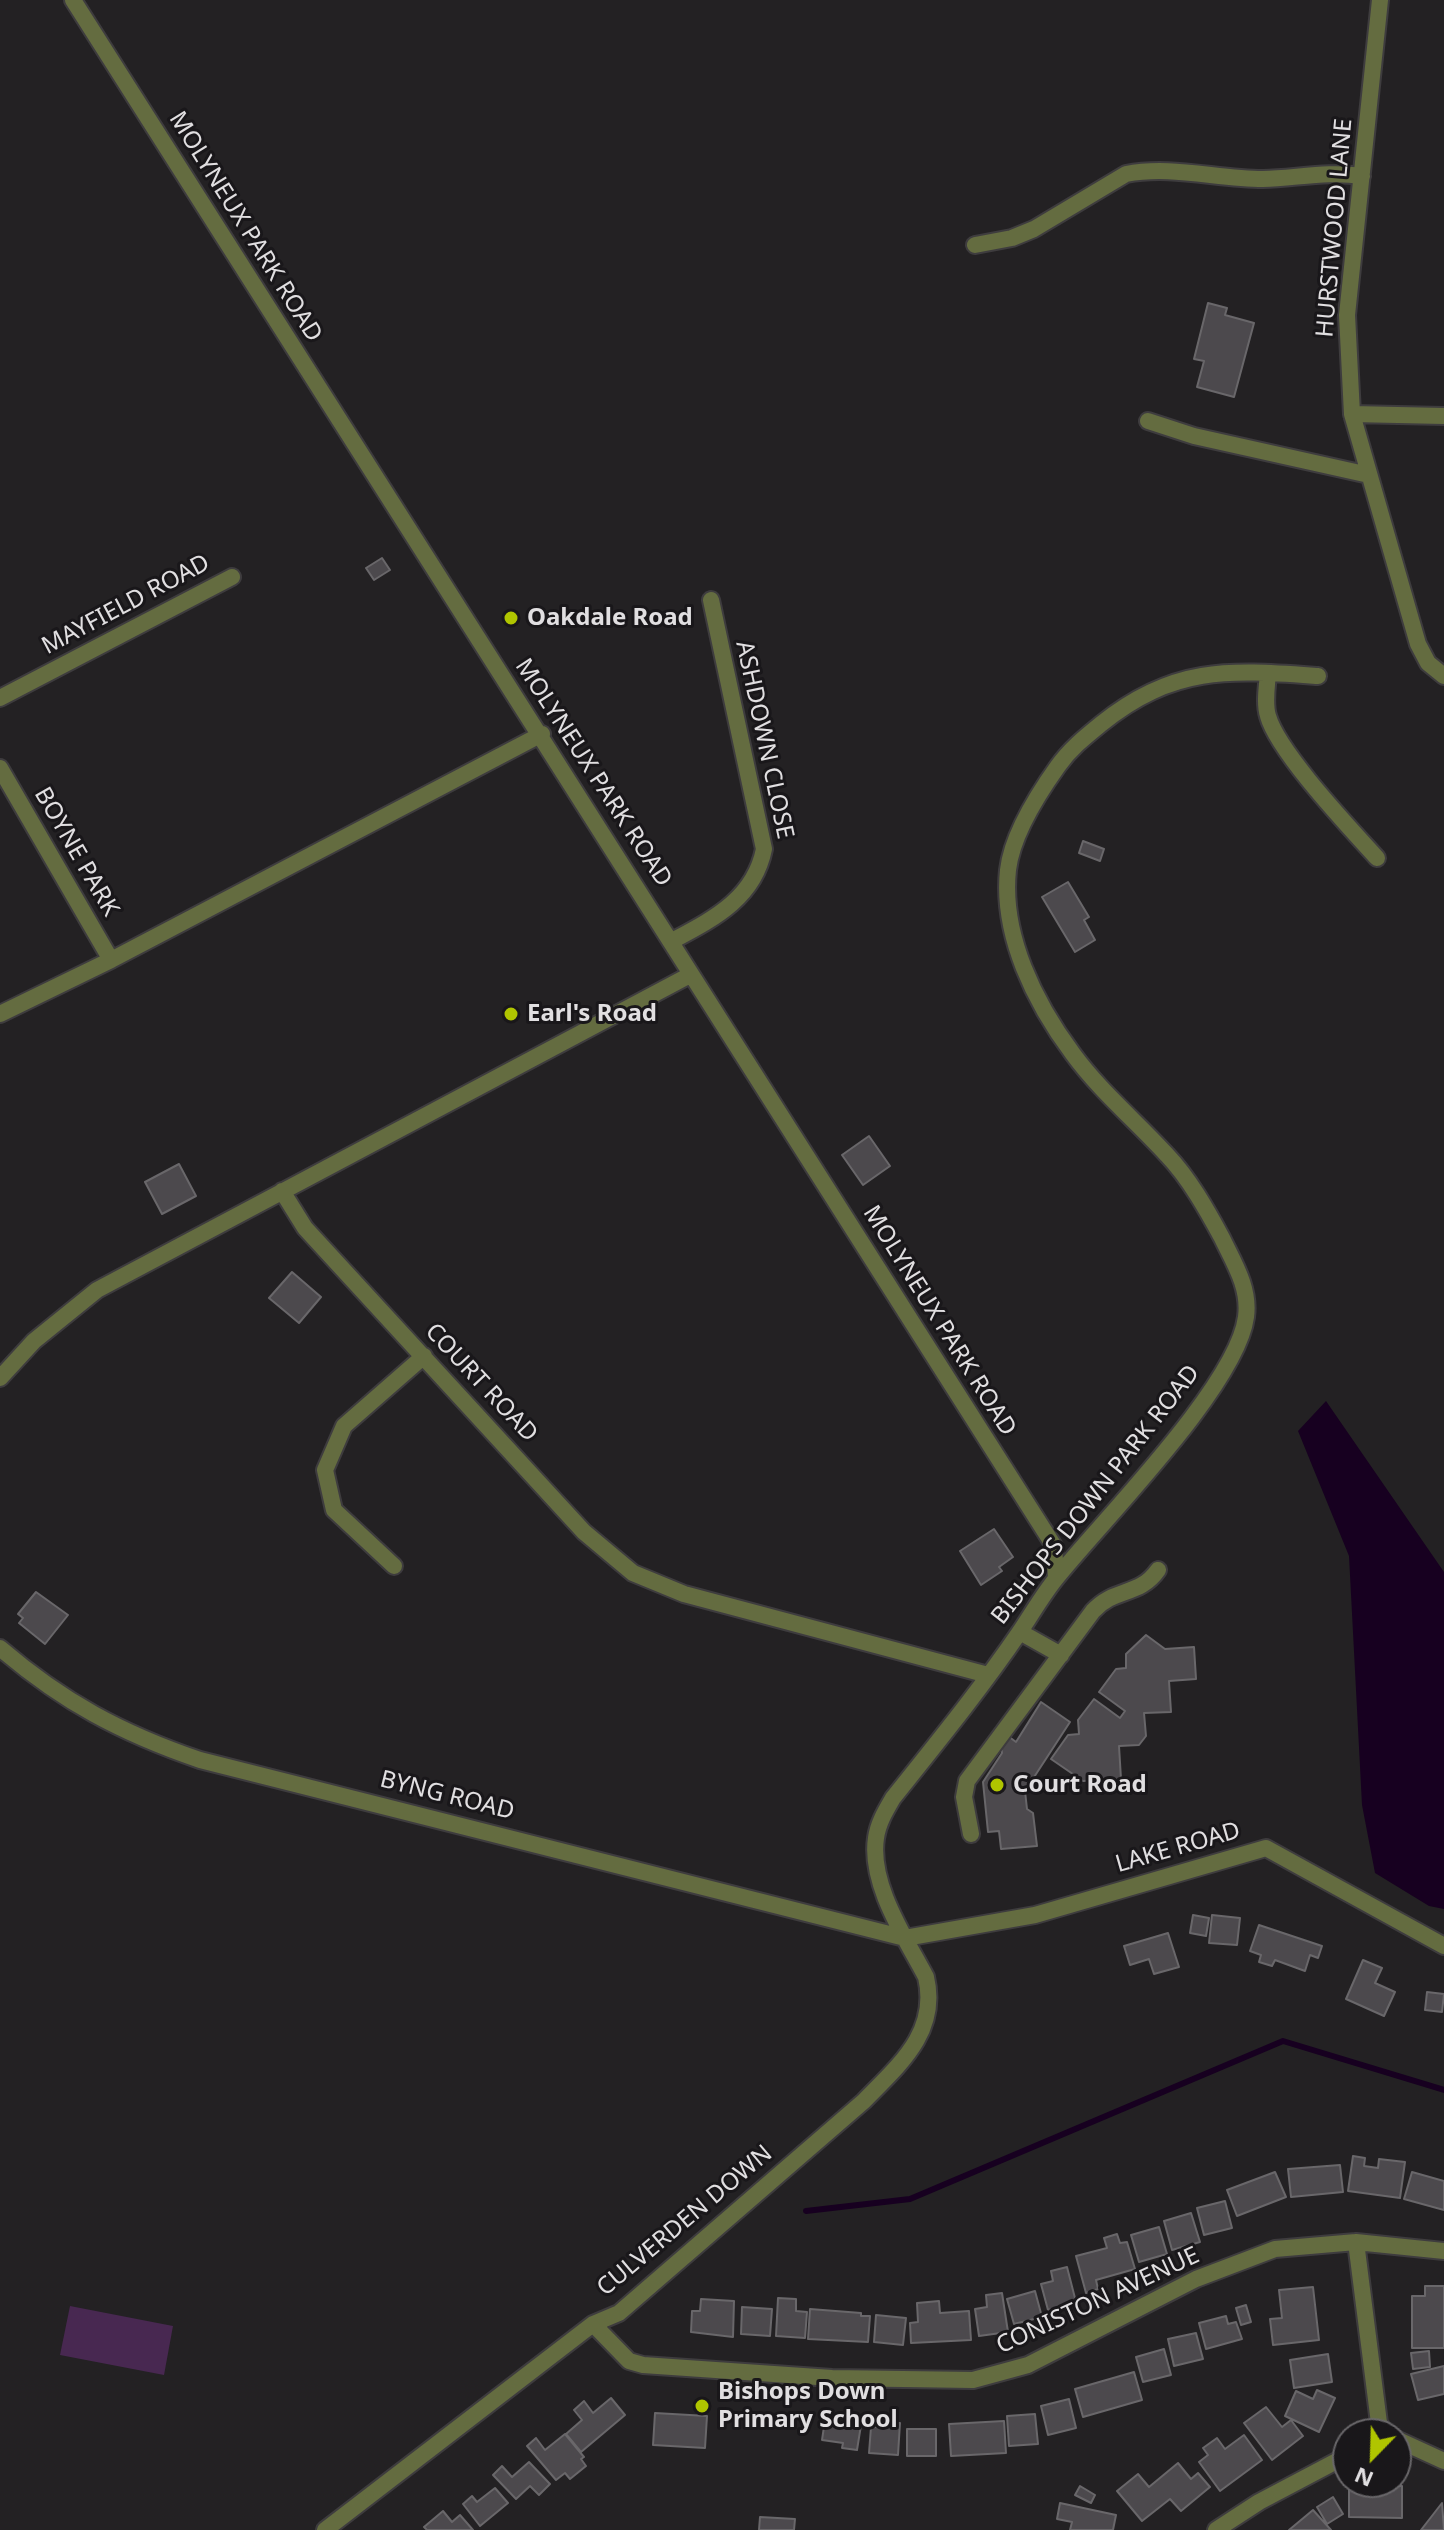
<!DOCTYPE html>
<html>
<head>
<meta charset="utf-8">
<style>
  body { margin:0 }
  #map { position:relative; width:1444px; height:2530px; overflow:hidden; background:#232123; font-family:"Noto Sans",sans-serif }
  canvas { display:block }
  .north { position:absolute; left:1332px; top:2418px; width:80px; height:80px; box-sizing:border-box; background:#19171a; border:2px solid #69676a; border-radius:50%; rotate:203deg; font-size:22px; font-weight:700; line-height:32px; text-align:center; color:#e1dfe1 }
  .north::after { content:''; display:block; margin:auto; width:28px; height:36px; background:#b0c500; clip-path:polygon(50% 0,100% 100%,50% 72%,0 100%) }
</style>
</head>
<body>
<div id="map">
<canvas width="1444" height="2530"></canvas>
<div class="north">N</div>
</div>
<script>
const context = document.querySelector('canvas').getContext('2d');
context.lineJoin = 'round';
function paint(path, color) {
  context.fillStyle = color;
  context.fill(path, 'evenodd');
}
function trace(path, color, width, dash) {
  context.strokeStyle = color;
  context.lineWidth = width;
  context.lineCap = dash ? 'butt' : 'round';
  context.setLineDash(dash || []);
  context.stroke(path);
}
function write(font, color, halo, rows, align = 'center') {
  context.font = font + ' "Noto Sans",sans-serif';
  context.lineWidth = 6;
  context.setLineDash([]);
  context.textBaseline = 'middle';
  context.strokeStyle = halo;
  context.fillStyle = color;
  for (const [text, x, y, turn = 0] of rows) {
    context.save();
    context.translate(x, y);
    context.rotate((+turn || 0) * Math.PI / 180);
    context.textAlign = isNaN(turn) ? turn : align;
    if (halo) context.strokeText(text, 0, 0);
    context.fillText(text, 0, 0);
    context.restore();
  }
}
paint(new Path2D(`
  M70,2306L173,2326L164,2375L60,2355Z`), '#482851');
paint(new Path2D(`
  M1326,1401L1444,1572V1909L1429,1906L1375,1873L1362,1805L1349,1556L1298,1431Z`), '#170020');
trace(new Path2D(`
  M806,2211L910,2199L1283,2041L1444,2090`), '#170020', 6);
const building = new Path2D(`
  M1208,303L1227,308L1225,315L1254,323L1234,397L1197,387L1204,361L1194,359Z
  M382,558L390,570L374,580L366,568Z
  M1083,841L1104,849L1100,861L1079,853Z
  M1068,882L1089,917L1084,920L1095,940L1075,952L1042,897Z
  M869,1136L890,1166L863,1185L842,1155Z
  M179,1164L196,1196L162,1214L145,1182Z
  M292,1272L321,1297L299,1323L269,1298Z
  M994,1529L1013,1557L999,1567L1002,1571L981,1585L960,1551Z
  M36,1592L68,1615L45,1644L19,1623L23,1618L18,1614Z
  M1146,1635L1165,1649L1194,1647L1196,1679L1169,1681L1171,1712L1144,1713L1146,1736L1139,1745L1119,1746L1121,1779L1083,1781L1051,1759L1068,1735L1079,1734L1078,1720L1094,1699L1120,1718L1125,1711L1099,1692L1116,1669L1126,1668V1654Z
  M1041,1702L1070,1722L1025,1791L1027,1809L1033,1813L1037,1846L1001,1849L999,1831L988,1832L983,1782L1002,1753L1001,1746L1008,1736L1016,1742Z
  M1193,1915L1209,1918L1206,1936L1190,1933Z
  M1212,1915L1240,1918L1237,1945L1209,1943Z
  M1259,1925L1322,1946L1318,1958L1310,1955L1305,1971L1275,1960L1272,1966L1259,1962L1261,1955L1250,1951Z
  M1168,1933L1179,1967L1154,1974L1149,1959L1130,1965L1124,1946Z
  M1363,1960L1382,1968L1375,1983L1395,1992L1384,2016L1346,1999Z
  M1427,1992L1444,1994L1442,2012L1425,2010Z
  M1353,2156L1365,2158L1364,2166L1378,2168L1379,2159L1405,2162L1400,2198L1348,2191Z
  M1340,2165L1343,2192L1291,2197L1288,2169Z
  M1275,2172L1286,2197L1237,2216L1227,2190Z
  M1412,2172L1444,2181V2210L1404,2199Z
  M1225,2201L1232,2228L1204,2235L1197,2208Z
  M1191,2213L1200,2242L1172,2250L1164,2221Z
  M1159,2227L1167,2254L1139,2262L1131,2235Z
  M1117,2234L1120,2243L1127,2242L1135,2269L1096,2280L1098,2289L1086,2293L1076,2256L1107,2248L1104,2238Z
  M1067,2267L1076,2302L1048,2310L1041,2284L1053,2281L1051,2271Z
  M1425,2286H1444V2348H1412V2296H1425Z
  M1313,2287L1319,2340L1273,2345L1270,2319L1282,2318L1279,2290Z
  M1035,2291L1042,2317L1014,2324L1007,2299Z
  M1002,2293L1008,2332L979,2336L975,2309L987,2307L986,2295Z
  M778,2298L796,2299V2311L807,2312L805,2338L776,2336Z
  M701,2299L734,2301L733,2337L691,2332L692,2311H700Z
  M939,2301L940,2313L969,2311L971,2340L911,2343L910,2323L918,2322L917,2303Z
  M1246,2305L1251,2322L1241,2325L1236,2308Z
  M742,2307L772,2309L770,2336L741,2334Z
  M810,2309L861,2313V2316H870L868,2342L808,2339Z
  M876,2315L906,2318L903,2345L874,2342Z
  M1226,2316L1228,2324L1236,2322L1242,2339L1206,2349L1199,2323Z
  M1196,2333L1203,2359L1174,2366L1168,2339Z
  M1164,2349L1171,2375L1143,2382L1136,2357Z
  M1429,2351L1430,2367L1413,2369L1411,2353Z
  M1328,2354L1332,2382L1294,2388L1290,2360Z
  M1444,2366V2394L1418,2400L1411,2374Z
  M1134,2372L1142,2400L1083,2417L1075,2389Z
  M1317,2390L1335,2398L1319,2432L1285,2416L1296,2391L1313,2399Z
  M611,2398L625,2415L581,2452L566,2434L582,2420L574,2410L584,2401L593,2413Z
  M1069,2399L1076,2428L1048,2435L1041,2406Z
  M1266,2407L1282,2427L1291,2420L1303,2436L1272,2460L1244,2423Z
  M655,2413L707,2416L705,2448L653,2445Z
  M1035,2414L1038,2444L1009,2446L1007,2416Z
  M844,2417L862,2419L857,2450L842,2448L843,2443L822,2440L825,2420L843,2423Z
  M1004,2421L1006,2453L951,2456L949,2424Z
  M883,2423H900L898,2455L869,2453L871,2427H883Z
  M907,2429H936V2456H907Z
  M565,2434L584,2457L581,2459L586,2466L570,2479L565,2473L556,2480L527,2446L536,2438L545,2450Z
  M1244,2435L1262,2460L1220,2491L1199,2462L1208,2455L1203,2448L1217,2438L1225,2449Z
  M529,2462L550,2484L539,2495L530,2486L516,2499L493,2475L502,2466L512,2477Z
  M1178,2463L1191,2479L1198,2473L1210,2487L1181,2511L1170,2499L1142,2521L1117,2491L1138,2474L1149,2487Z
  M1349,2485L1402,2486V2518L1349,2517Z
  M1080,2486L1095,2495L1091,2503L1075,2495Z
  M495,2488L508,2503L480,2526L463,2504L472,2496L477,2502Z
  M1333,2497L1343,2514L1327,2524L1317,2507Z
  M1060,2503L1116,2515L1113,2530H1070L1072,2522L1057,2519Z
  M1442,2503L1444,2530H1421Z
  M1313,2510L1331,2530H1289Z
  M443,2511L452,2522L460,2515L473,2530H427L424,2527Z
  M760,2517L795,2519L794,2530H759Z`);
paint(building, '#4c494d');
trace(building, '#69676a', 2);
const street = new Path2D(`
  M73,0L1054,1546L1056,1578
  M1380,0L1347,315L1352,414L1418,644L1428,663L1444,676
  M975,245L1012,238L1034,229L1126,174C1171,165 1217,179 1263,179C1297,178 1328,171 1362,176
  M1352,414L1444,416
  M1148,421L1194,436L1369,475
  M1268,673C1267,687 1264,703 1268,716C1278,752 1350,828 1377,858
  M0,698L232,577
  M0,768L111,960
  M672,941C713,919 754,899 764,849L711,600
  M0,1014L111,960L542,734
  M282,1191L305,1228L584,1532L633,1573L684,1594L988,1675
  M0,1378L34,1341L97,1290L690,975
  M394,1566L334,1510L325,1470L344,1426L424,1356
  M1020,1632L1061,1655
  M0,1648C63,1702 121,1733 200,1760L905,1938L1035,1915L1266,1848L1444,1946
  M971,1834L964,1797L967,1781L1093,1611C1115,1587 1139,1597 1158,1570
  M1356,2242L1379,2423L1386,2434
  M593,2324L629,2361L643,2365L832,2378L973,2380L1028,2365L1196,2279L1275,2249L1356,2242L1444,2251
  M1396,2439L1444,2461
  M325,2530L593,2324L619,2313L864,2101C899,2065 939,2032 926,1977C905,1937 869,1884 876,1838C878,1823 886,1810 893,1798C936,1744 980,1690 1019,1633C1032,1614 1043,1594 1058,1576C1104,1519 1237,1385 1246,1317C1250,1288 1234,1263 1222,1238C1207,1210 1189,1178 1167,1155C1136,1121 1100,1091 1073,1054C1035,1003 1001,935 1008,870C1012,835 1038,794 1058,766C1070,749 1085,737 1101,724C1174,665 1230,670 1318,676
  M1216,2530L1259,2502L1348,2455`);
trace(street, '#3e3c3e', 20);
trace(street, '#646c40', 16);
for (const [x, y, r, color] of [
  [511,618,8,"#b0c500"],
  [511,1014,8,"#b0c500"],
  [997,1785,8,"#b0c500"],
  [702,2406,8,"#b0c500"]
]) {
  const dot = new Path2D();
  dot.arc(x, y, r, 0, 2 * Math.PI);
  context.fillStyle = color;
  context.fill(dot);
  trace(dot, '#19171a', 3);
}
write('24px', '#e1dfe1', '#19171a', [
  ["MOLYNEUX PARK ROAD",245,227,58],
  ["HURSTWOOD LANE",1335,228,-85],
  ["MAYFIELD ROAD",126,605,-28],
  ["ASHDOWN CLOSE",764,740,78],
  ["MOLYNEUX PARK ROAD",593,773,57],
  ["BOYNE PARK",76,852,60],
  ["MOLYNEUX PARK ROAD",939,1321,58],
  ["COURT ROAD",481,1383,47],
  ["BISHOPS DOWN PARK ROAD",1096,1495,-52],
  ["BYNG ROAD",447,1796,14],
  ["LAKE ROAD",1178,1848,-16],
  ["CULVERDEN DOWN",685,2221,-40],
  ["CONISTON AVENUE",1098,2301,-25]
]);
write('bold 24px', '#e1dfe1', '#19171a', [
  ["Oakdale Road",527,618],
  ["Earl's Road",527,1014],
  ["Court Road",1013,1785],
  ["Bishops Down",718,2392],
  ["Primary School",718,2420]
], 'left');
</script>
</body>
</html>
